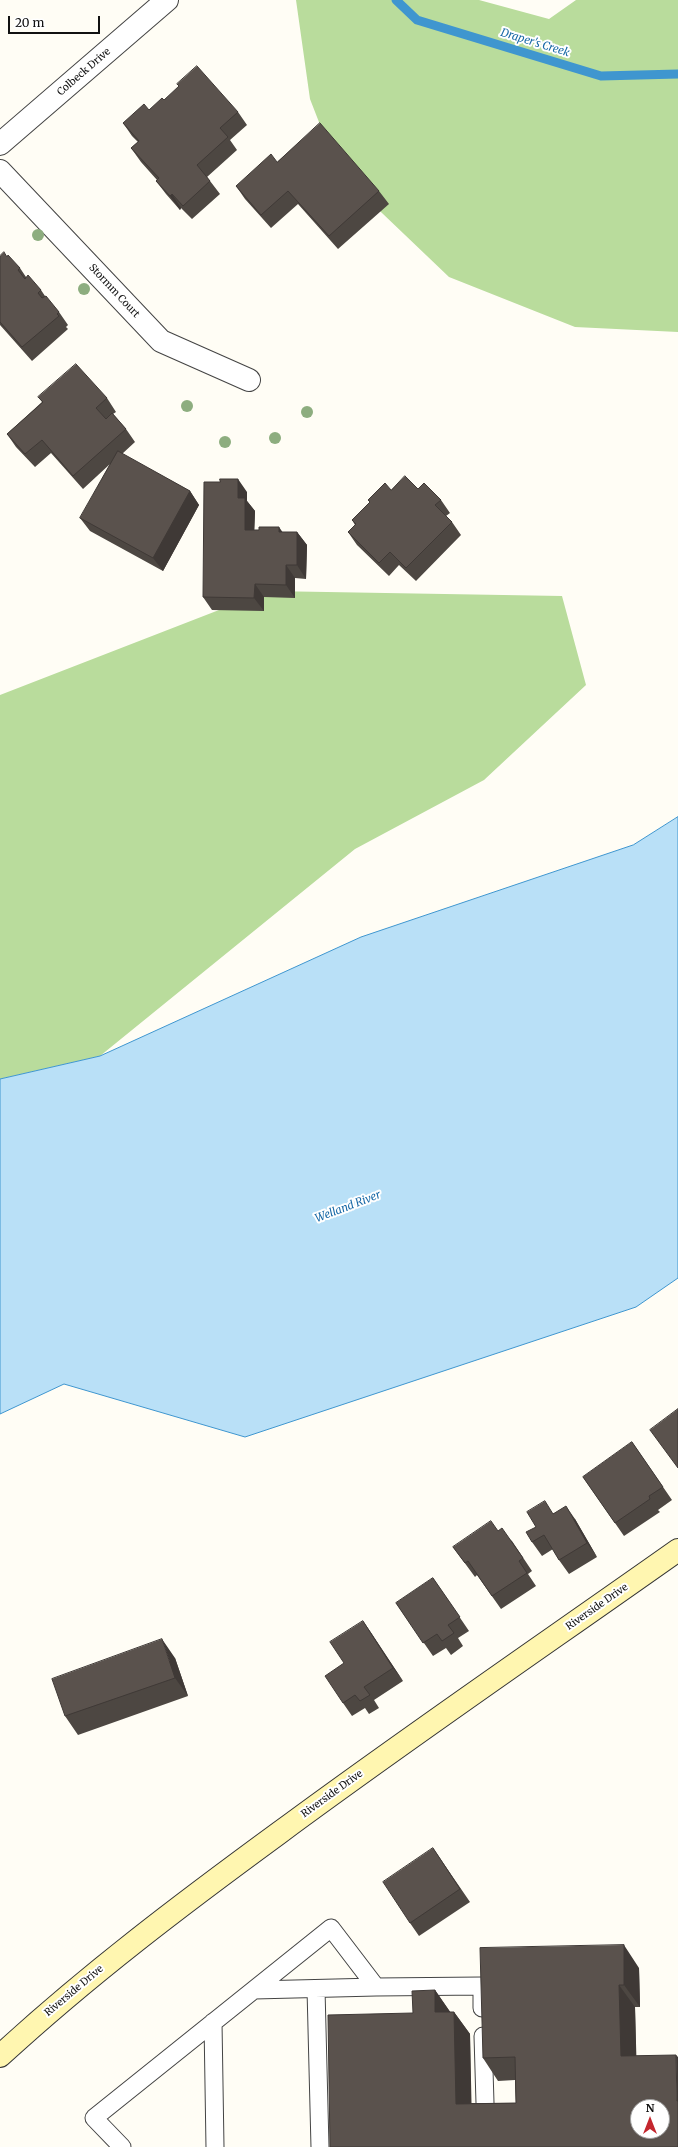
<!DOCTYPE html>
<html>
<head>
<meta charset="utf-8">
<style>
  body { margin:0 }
  #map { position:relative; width:678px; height:2147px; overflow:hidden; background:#fffdf5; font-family:Merriweather,serif }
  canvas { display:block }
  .north { position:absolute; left:630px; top:2099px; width:40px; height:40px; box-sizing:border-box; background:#fff; border:1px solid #a0a0a0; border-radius:50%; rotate:0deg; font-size:11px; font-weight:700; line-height:16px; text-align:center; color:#111 }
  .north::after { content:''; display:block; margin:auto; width:14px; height:18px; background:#c4262e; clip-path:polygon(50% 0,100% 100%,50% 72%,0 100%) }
  .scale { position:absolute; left:8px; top:16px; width:92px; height:18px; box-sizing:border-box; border:2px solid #111; border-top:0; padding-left:5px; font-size:12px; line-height:14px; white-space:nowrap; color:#111; -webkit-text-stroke:3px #fff; paint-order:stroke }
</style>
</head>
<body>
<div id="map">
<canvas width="678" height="2147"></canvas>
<div class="north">N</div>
<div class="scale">20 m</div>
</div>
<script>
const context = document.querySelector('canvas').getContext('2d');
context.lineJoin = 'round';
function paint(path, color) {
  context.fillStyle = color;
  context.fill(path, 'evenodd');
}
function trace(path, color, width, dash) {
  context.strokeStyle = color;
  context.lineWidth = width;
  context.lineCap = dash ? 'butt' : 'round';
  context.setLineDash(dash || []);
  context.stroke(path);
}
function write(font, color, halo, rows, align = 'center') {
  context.font = font + ' Merriweather,serif';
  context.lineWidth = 4;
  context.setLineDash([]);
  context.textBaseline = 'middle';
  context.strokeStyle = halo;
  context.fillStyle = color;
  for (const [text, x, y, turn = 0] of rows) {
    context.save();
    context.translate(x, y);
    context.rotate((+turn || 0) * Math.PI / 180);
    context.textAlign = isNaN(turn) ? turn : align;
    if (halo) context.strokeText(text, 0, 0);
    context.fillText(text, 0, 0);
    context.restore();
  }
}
paint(new Path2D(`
  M296,0H479L549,19L576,0H678V332L575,327L449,277L338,171L310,99Z
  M268,591L562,596L586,685L484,780L355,849L100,1056L0,1079V695Z`), '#b9dc9c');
const water = new Path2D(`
  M678,817V1278L636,1307L245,1437L64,1384L0,1414V1079L100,1056L361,937L633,845Z`);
paint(water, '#b9e0f7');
trace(water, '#3f96cf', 1);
trace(new Path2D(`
  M396,0L417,20L601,76L678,74`), '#3f96cf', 9);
const lane = new Path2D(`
  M316,1989L320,2147
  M254,1990L376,1987
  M213,2022L215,2147
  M483,2036L485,2103
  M122,2147L94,2118L331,1928L376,1987L482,1986V2008`);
const street = new Path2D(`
  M0,144L167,0
  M0,171L161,341L249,380`);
const secondary = new Path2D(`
  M0,2056C88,1975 182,1904 279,1833C410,1736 545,1644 678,1550`);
trace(lane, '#444', 19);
trace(street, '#444', 24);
trace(secondary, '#333', 24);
trace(lane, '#fff', 17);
trace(street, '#fff', 22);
trace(secondary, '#fff6b0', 22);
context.fillStyle = '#8dad7f';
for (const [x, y] of [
  [38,235],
  [84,289],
  [187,406],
  [307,412],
  [275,438],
  [225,442]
]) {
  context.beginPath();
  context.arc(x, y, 6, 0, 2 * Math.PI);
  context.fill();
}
paint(new Path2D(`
  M164,100L238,112L247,125L230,140L237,150L207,177L220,194L192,219L181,208L180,210L166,194L156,181L157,180L141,162L131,148L138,142L132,136L123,123L149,110Z
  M277,162L379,191L389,204L338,249L298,204L271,228L245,199L236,186Z
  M0,256L7,257L20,268L26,277L41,290L45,296L59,312L68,325L66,327L68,329L32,361L0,325Z
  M38,397L107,398L116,412L113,414L126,429L135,442L122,454L190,491L199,505L163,571L90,531L80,518L110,464L83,489L51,453L35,467L16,447L7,434L42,402Z
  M418,489L441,500L450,513L446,516L452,522L461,535L416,581L399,565L389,576L357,545L348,532L355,525L352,520L370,502L368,500L391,490Z
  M247,492V501L255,511L254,530L282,532H297L307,545L306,579L295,578V598L264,597V611L212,610L203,597Z
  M632,1442L672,1500L658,1510L660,1512L624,1536L583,1477Z
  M554,1513L575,1519L597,1557L569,1574L559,1560L553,1549L542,1556L532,1542L536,1527Z
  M498,1531L512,1541L532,1571L528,1574L536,1586L501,1609L477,1575L475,1577L453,1547Z
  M433,1578L469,1631L458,1638L463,1646L451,1655L446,1648L433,1656L396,1603Z
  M363,1621L403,1681L374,1700L379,1708L369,1714L365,1708L352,1716L343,1703L344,1663Z
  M175,1658L188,1696L78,1735L65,1716Z
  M433,1848L470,1902L419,1936L410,1923Z
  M639,1968L640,2007H635L636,2056L678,2147H330L413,2013L435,1990L450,2012H454L470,2034L471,2103H516L515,2080L498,2081L483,2058Z`), '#4d4742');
paint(new Path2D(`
  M172,194L181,208L180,210L170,196Z
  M238,479L247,492V501L255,511L254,543L245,530L238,498Z
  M190,491L199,505L163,571L153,558Z
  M279,527L288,540L279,532Z
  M297,532L307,545L306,579L297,565Z
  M286,565L295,578V598L286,585Z
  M255,584L264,597V611L254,598Z
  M566,1506L575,1519L597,1557L587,1543Z
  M363,1621L372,1634L403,1681L393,1668Z
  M162,1639L175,1658L188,1696L175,1678Z
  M624,1945L639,1968L640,2007L624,1985Z
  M619,1985L635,2007L637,2079L621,2056Z
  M435,1990L451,2013L435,2012Z
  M454,2012L470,2034L472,2126L456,2104Z
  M676,2055L678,2057V2102L677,2101Z`), '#3f3936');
const building = new Path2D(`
  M197,66L238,112L220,128L228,137L197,165L210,181L183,206L172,194L170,196L156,181L159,178L131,148L139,141L123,123L144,104L149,110L162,98L164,100L179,86L177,84Z
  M320,123L379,191L329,236L288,191L261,215L236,186L271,154L277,162Z
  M4,252L7,257L8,255L20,268L18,270L25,279L28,275L41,290L38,293L42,298L46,296L59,312L57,314L59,316L22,347L0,322V256Z
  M76,364L107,398L96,408L106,419L112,413L126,429L73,476L42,440L25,454L7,434L43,402L38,397Z
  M118,451L190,491L153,558L80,518Z
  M405,476L418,489L424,483L441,500L435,505L452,522L406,568L390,552L379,563L348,532L356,524L352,520L370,502L368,500L385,483L391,490Z
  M220,479H238V498H245V530H259V527H279V532H297V565H286V585L255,584L254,598L203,597L204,482H220Z
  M678,1409V1468L650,1430Z
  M632,1442L663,1487L649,1496L650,1499L615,1523L583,1477Z
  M545,1501L553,1514L566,1506L587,1543L559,1560L544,1535L532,1542L526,1532L536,1527L527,1512Z
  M491,1521L498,1531L502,1528L523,1558L519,1561L527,1573L492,1596L468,1561L465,1563L453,1547Z
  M433,1578L460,1617L448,1625L454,1633L442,1641L437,1634L423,1643L396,1603Z
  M363,1621L393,1668L364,1687L370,1695L360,1701L355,1695L343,1703L325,1676L344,1663L330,1642Z
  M162,1639L175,1678L65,1716L52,1679Z
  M433,1848L460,1889L410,1923L383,1882Z
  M624,1945V1985H619L621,2056L676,2055L677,2101H678V2147H330L328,2015L413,2013L412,1991L435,1990V2012H454L456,2104L516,2103L515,2057L483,2058L480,1948ZM638,2107H662V2131H638Z`);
paint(building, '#5a524d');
trace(building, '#3f3936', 1);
write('10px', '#111', '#fff', [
  ["Colbeck Drive",84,72,-41],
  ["Stormm Court",114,291,47],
  ["Riverside Drive",597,1607,-35],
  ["Riverside Drive",332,1794,-36],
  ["Riverside Drive",74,1991,-40]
]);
write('italic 11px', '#1768a6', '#fff', [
  ["Draper's Creek",535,43,17],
  ["Welland River",348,1207,-21]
]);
</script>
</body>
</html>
